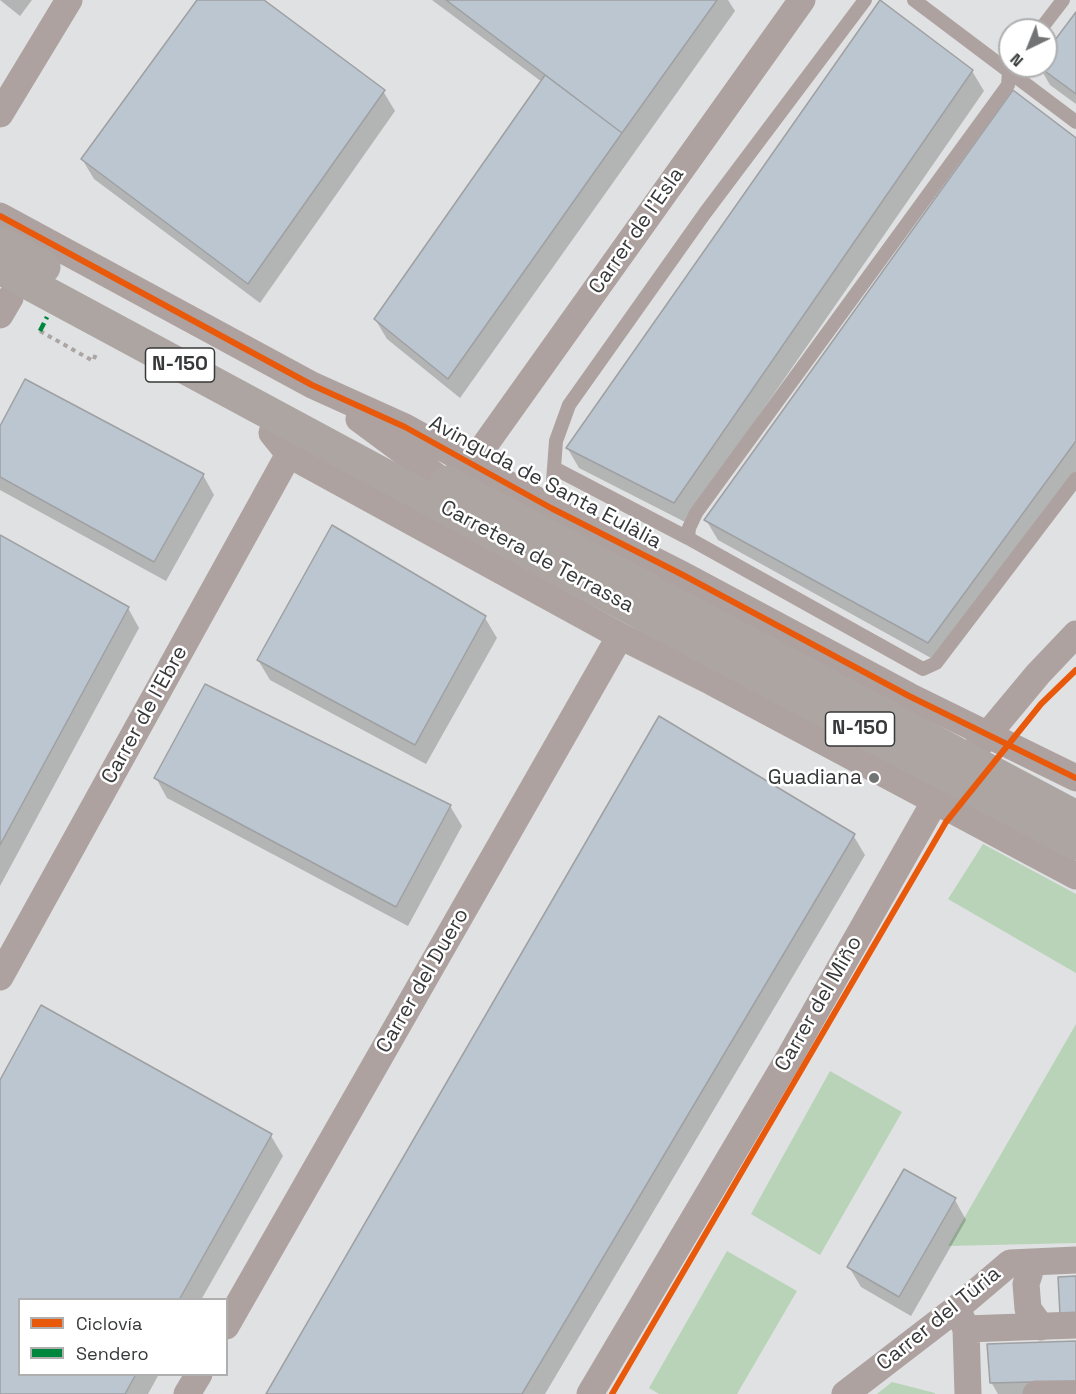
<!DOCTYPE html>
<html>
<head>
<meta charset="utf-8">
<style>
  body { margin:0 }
  #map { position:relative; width:1076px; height:1394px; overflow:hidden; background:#e0e1e2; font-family:"Space Grotesk",sans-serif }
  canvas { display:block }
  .legend { position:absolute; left:18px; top:1298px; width:210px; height:78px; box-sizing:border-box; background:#fff; border:2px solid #afafb0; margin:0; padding:8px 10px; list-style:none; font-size:18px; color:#373839 }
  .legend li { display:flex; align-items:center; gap:12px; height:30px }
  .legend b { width:30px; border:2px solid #afafb0 }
  .north { position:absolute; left:998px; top:18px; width:60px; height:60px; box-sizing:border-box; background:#fff; border:2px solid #afafb0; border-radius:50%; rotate:223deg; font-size:16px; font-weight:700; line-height:24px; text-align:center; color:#373839 }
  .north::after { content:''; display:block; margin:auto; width:21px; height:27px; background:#727374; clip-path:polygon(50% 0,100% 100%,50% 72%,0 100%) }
</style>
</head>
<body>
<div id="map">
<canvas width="1076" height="1394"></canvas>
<ul class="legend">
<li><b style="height:8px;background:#e8590c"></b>Ciclovía</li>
<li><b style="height:8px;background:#00873e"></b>Sendero</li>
</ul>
<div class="north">N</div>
</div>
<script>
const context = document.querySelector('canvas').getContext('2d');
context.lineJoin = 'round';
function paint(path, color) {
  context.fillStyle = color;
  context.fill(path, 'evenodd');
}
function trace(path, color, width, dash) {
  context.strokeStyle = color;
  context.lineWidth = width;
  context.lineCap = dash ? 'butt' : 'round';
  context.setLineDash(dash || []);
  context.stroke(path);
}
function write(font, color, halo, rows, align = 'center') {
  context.font = font + ' "Space Grotesk",sans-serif';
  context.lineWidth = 5;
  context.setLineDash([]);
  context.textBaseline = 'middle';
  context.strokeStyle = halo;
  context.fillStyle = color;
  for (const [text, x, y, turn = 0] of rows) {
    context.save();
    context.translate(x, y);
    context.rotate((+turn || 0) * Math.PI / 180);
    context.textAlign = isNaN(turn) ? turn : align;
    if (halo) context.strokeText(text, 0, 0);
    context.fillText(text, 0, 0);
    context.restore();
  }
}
paint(new Path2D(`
  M983,844L1076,894V973L948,899Z
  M1076,1024V1243L948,1246Z
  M830,1071L902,1112L820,1255L751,1214Z
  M727,1251L797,1291L737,1394H659L649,1388Z
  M892,1382L935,1393V1394H877Z`), '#b8d3b8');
paint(new Path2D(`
  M0,0H32L20,16Z
  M198,0H261L383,91L395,111L260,303L94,179L82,159Z
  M432,0H728L735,11L460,398L387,339L375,319L542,82Z
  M881,1L972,71L984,91L685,522L579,468L568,449Z
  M1076,15V104L1050,85L1039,66H1046V55Z
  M1076,139V477L940,663L718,540L706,520Z
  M0,429L203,475L214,495L166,581L0,490Z
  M333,527L485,618L497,638L426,764L270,680L258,660Z
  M0,537L128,608L139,628L0,886Z
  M156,778L450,806L462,826L408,926L167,798Z
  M853,835L865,855L545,1394H267Z
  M0,1083L271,1136L283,1156L201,1300H20V1374H159L148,1394H0Z
  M955,1200L966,1220L911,1316L861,1287L849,1267Z
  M1076,1343V1394H998L991,1382Z`), '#0003');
const building = new Path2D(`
  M197,0H264L385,90L248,284L81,159Z
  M446,0H717L622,133Z
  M880,0L973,70L674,503L566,448Z
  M1076,12V94L1038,66H1046V52Z
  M545,75L622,133L448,379L374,319Z
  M1013,90L1076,138V441L928,643L704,520Z
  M25,379L204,474L154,562L0,477V426Z
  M332,525L486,616L415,745L257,660Z
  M0,535L129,607L0,845Z
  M205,684L451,805L396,907L154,778Z
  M659,716L855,834L522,1394H266Z
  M41,1005L272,1134L179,1300H20V1374H136L125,1394H0V1080Z
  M904,1169L956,1198L899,1297L847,1267Z
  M1076,1276V1314L1060,1315L1058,1277Z
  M1076,1341V1381L990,1383L987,1344Z`);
paint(building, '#bbc6d1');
trace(building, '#9fa0a1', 1.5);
trace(new Path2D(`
  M40,331L93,361L96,354`), '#aba5a3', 4, [4.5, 4.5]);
trace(new Path2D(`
  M914,0L1076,122
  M1040,30L1063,0
  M1013,66L1009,72L1008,85L696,513L689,528L688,538L923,669L936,663L1076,479
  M554,468L688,538
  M551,508L556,441L569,405L705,213L865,0`), '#ada2a0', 14);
trace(new Path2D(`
  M0,114L69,0
  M0,216L312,385L405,427L551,508L683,575L909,696L1076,778
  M0,315L10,298
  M359,419L440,479
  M272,433L289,454L308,465L620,636L712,682L1076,876
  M472,463L802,0
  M978,746L1038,674L1076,634
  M0,977L289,454
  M1033,1262L1026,1284L1028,1309L1041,1327
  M959,1313L966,1329L968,1394
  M226,1326L620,636
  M966,1329L1076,1325
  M187,1394L199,1374
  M590,1394L789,1058L935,801L945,788
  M845,1394L957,1308L1010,1263L1076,1260
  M1036,1394H1076`), '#ada2a0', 27);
trace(new Path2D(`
  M0,243L44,267
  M0,268L698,644L1076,844
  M447,482L1076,817`), '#ada5a2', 33);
trace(new Path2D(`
  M40,331L47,317`), '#00873e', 4.5, [9, 4.5]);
trace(new Path2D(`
  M0,216L312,385L405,427L551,508L683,575L909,696L1076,778
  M612,1394L946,822L1041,704L1076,670`), '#e8590c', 6);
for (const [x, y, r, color] of [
  [874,778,6,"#727374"]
]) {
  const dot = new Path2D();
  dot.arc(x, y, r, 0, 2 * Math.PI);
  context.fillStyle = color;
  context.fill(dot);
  trace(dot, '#fff', 2);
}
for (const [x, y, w] of [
  [180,365,69],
  [860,729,69]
]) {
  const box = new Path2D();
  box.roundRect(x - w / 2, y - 17, w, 34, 4.5);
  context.fillStyle = '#fff';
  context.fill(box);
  trace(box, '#373839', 1.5);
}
write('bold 20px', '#373839', null, [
  ["N-150",180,365],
  ["N-150",860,729]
]);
write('21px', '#373839', '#fff', [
  ["Carrer de l'Esla",637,231,-55],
  ["Avinguda de Santa Eulàlia",545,483,28],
  ["Carretera de Terrassa",537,557,28],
  ["Carrer de l'Ebre",145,715,-61],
  ["Carrer del Duero",423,981,-60],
  ["Carrer del Miño",819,1004,-60],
  ["Carrer del Túria",939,1319,-39]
]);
write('21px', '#373839', '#fff', [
  ["Guadiana",862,778]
], 'right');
</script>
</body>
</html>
